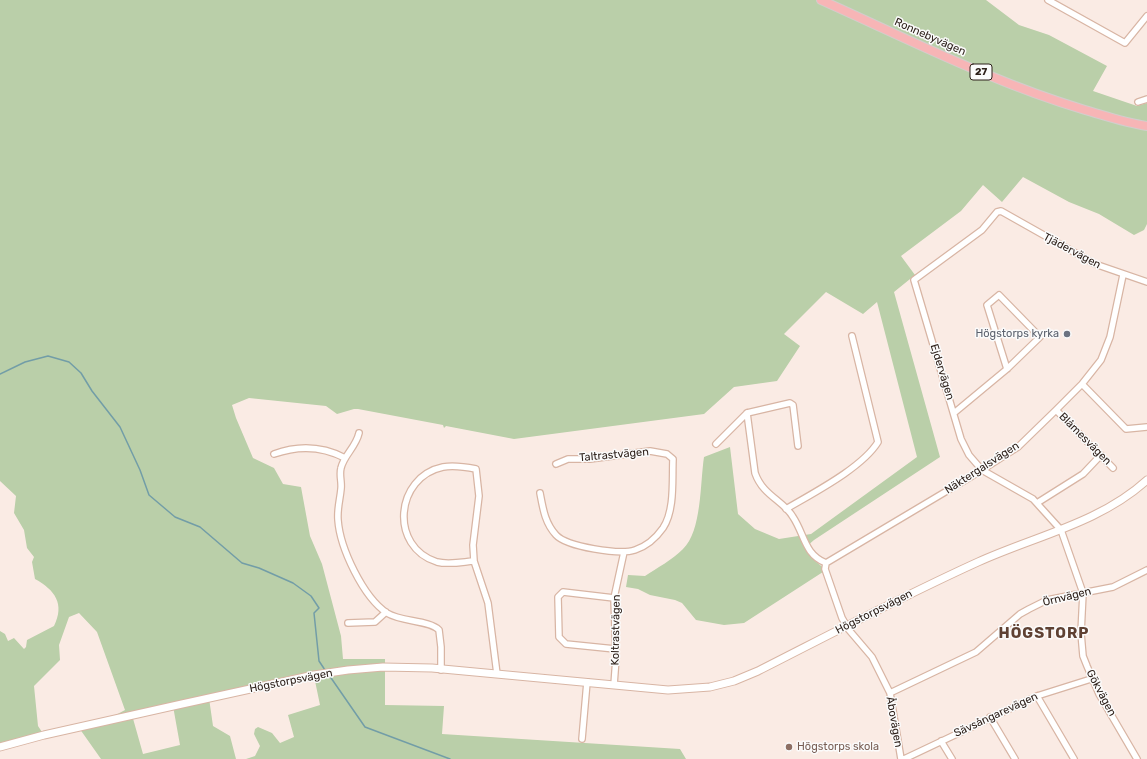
<!DOCTYPE html>
<html>
<head>
<meta charset="utf-8">
<style>
  body { margin:0 }
  canvas { display:block; background:#faebe4 }
</style>
</head>
<body>
<canvas width="1147" height="759"></canvas>
<script>
const context = document.querySelector('canvas').getContext('2d');
context.lineJoin = 'round';
function paint(path, color) {
  context.fillStyle = color;
  context.fill(path, 'evenodd');
}
function trace(path, color, width, dash) {
  context.strokeStyle = color;
  context.lineWidth = width;
  context.lineCap = dash ? 'butt' : 'round';
  context.setLineDash(dash || []);
  context.stroke(path);
}
function write(font, color, halo, rows, align = 'center') {
  context.font = font + ' Rubik,sans-serif';
  context.lineWidth = 3;
  context.setLineDash([]);
  context.textBaseline = 'middle';
  context.strokeStyle = halo;
  context.fillStyle = color;
  for (const [text, x, y, turn = 0] of rows) {
    context.save();
    context.translate(x, y);
    context.rotate((+turn || 0) * Math.PI / 180);
    context.textAlign = isNaN(turn) ? turn : align;
    if (halo) context.strokeText(text, 0, 0);
    context.fillText(text, 0, 0);
    context.restore();
  }
}
paint(new Path2D(`
  M0,0H986L1019,25L1049,35L1107,66L1093,91L1137,106L1147,103V224L1144,230L1134,235L1099,214L1069,202L1023,177L1002,202L983,185L961,211L901,256L915,275L894,292L940,457L814,540L806,547L814,560L826,570L744,623L724,625L696,620L682,603L675,600L650,595L638,589L626,587L628,575L645,576C657,568 672,560 683,549C702,531 700,483 704,457L730,447L738,514L755,529L779,539L811,534L917,457L877,302L863,314L826,292L784,334L800,346L777,381L734,387L704,414L514,439L446,426L444,428L443,425L358,409H354L337,414L326,406L249,398L232,405L236,418L253,458L274,468L283,484L301,487L310,536L322,564L341,636L343,659H385V705L444,706L442,734L680,749L686,759H246L255,756L260,746L254,734L255,729L258,727L272,733L280,743L294,737L288,715L320,705L314,676L209,698L213,726L230,736L236,759H101L77,725L112,717L125,710L97,632L79,613L69,617L59,645L60,660L34,686L38,726L44,735L0,747V631L5,634L8,641L14,638L24,649L26,647L27,640L54,626C65,604 55,590 35,579L32,562L34,557L27,548L24,530L14,513L16,496L0,481ZM173,706L180,745L143,754L132,715Z`), '#bacfa9');
trace(new Path2D(`
  M0,374L25,362L48,356L69,362L81,373L92,391L120,427L140,470L149,495L175,517L200,527L242,563L259,568L293,583L311,596L319,608L314,613L319,661L325,670
  M329,675L365,727L450,759`), '#729da7', 1.5);
const minor = new Path2D(`
  M1048,0L1125,43L1147,16
  M1138,102L1147,99
  M1082,384L1126,429L1147,427
  M1056,410L1113,468
  M954,413L1007,369L1040,337L999,295L987,305L1007,369
  M359,433C356,447 344,455 341,468C339,475 342,482 341,489C340,500 337,509 338,520C340,548 363,597 387,613C401,622 429,620 439,630L441,647V670
  M716,444L747,413
  M798,446L793,405L790,403L747,413L755,473C763,496 783,500 793,517C805,535 804,554 826,563
  M274,454C299,445 322,446 345,458
  M540,493C543,509 545,523 556,535C567,547 620,555 635,550C647,546 656,538 663,528C675,510 672,480 673,459L667,454L650,451L590,459H568L556,464
  M1037,503L1083,474L1101,455
  M786,509C813,493 862,468 878,442L852,336
  M474,561C462,562 449,565 437,562C389,547 395,477 443,467C454,465 466,467 476,469L479,496L473,545L474,561L488,603L497,674
  M614,598L563,592L558,597L559,637L566,644L615,649
  M348,623L375,622L386,612
  M614,685L616,658L614,598L624,552
  M890,693L976,652L1020,614L1029,609L1047,600L1113,587L1147,570
  M1037,696L1074,759
  M990,717L1015,759
  M582,739L587,682
  M941,741L952,759
  M901,759L890,693L872,657L849,630L842,618L825,569L826,563L982,470L1018,447L1056,410L1082,384L1101,360L1110,337L1123,275
  M904,759L1037,696L1091,679
  M1137,759L1099,694L1087,666L1083,656L1081,633L1083,593L1061,530L1033,499L982,470L969,455L961,439L914,280L982,230L997,212L1001,211L1095,264L1147,282`);
const tertiary = new Path2D(`
  M0,747L44,735L182,704L314,675L348,670L383,667L432,668L668,690L710,687L734,681L758,671C831,634 903,596 978,562C1035,536 1100,523 1147,480`);
const primary = new Path2D(`
  M821,0C908,39 994,83 1085,110C1106,116 1126,123 1147,126`);
trace(minor, '#d8b5a4', 8);
trace(tertiary, '#d8b5a4', 9);
trace(primary, '#d1cecd', 10);
trace(minor, '#fff', 5.5);
trace(tertiary, '#fff', 7);
trace(primary, '#f7b5b6', 8);
for (const [x, y, r, color] of [
  [1067,334,4,"#6b7280"],
  [789,747,4,"#8d6e63"]
]) {
  const dot = new Path2D();
  dot.arc(x, y, r, 0, 2 * Math.PI);
  context.fillStyle = color;
  context.fill(dot);
  trace(dot, '#fbfbfb', 1.5);
}
for (const [x, y, w] of [
  [981,72,22]
]) {
  const box = new Path2D();
  box.roundRect(x - w / 2, y - 8, w, 16, 3);
  context.fillStyle = '#fbfbfb';
  context.fill(box);
  trace(box, '#2d201a', 1);
}
write('bold 10px', '#2d201a', null, [
  ["27",981,72]
]);
write('11px', '#2d201a', '#fbfbfb', [
  ["Ronnebyvägen",930,37,24],
  ["Tjädervägen",1072,251,28],
  ["Ejdervägen",942,372,73],
  ["Blåmesvägen",1085,439,45],
  ["Taltrastvägen",614,455,-5],
  ["Näktergalsvägen",982,468,-33],
  ["Örnvägen",1067,597,-14],
  ["Högstorpsvägen",874,612,-27],
  ["Koltrastvägen",616,630,-89],
  ["Högstorpsvägen",291,681,-11],
  ["Gökvägen",1101,693,62],
  ["Sävsångarevägen",996,715,-25],
  ["Åbovägen",894,722,80]
]);
write('11px', '#5b616d', '#fbfbfb', [
  ["Högstorps kyrka",1059,334]
], 'right');
write('11px', '#785e54', '#fbfbfb', [
  ["Högstorps skola",797,747]
], 'left');
context.letterSpacing = '1px';
write('bold 15px', '#5f4133', '#fbfbfb', [
  ["HÖGSTORP",1044,634]
]);
context.letterSpacing = '0px';
</script>
</body>
</html>
